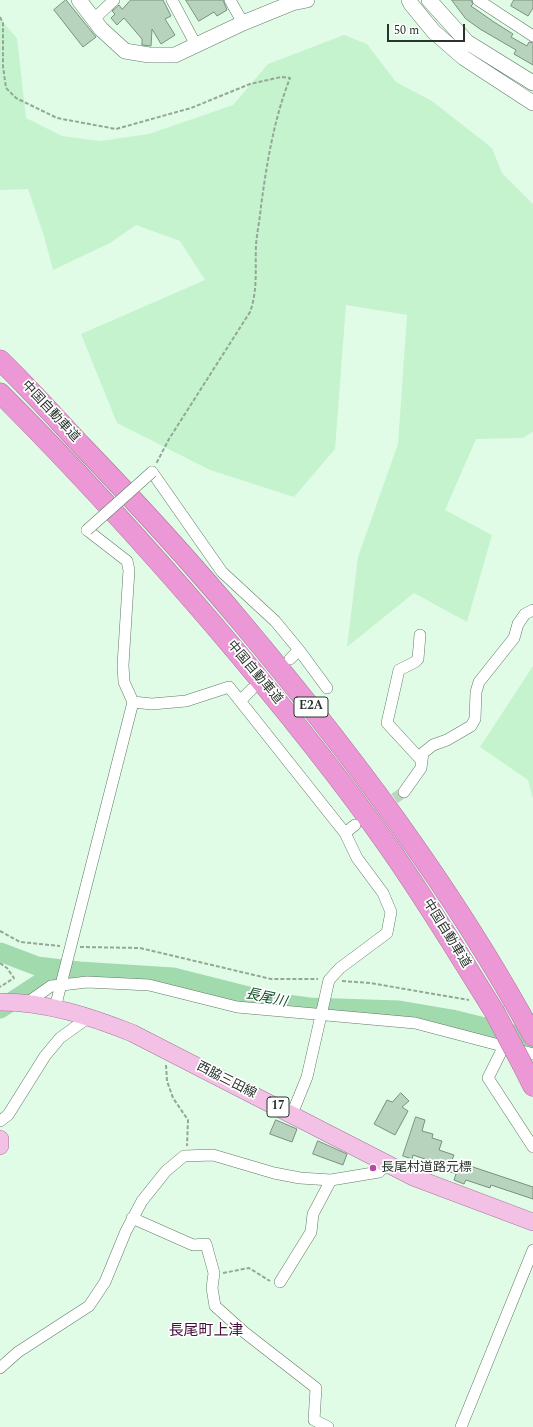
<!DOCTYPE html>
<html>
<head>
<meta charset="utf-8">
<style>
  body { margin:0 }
  #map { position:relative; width:533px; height:1427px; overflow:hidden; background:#e1fce6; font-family:Spectral,serif }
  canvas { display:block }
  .scale { position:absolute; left:387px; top:24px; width:78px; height:18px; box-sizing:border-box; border:2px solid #29342c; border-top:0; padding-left:5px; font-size:12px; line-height:14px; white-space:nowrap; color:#29342c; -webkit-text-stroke:3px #fff; paint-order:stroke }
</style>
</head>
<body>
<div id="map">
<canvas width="533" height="1427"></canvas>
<div class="scale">50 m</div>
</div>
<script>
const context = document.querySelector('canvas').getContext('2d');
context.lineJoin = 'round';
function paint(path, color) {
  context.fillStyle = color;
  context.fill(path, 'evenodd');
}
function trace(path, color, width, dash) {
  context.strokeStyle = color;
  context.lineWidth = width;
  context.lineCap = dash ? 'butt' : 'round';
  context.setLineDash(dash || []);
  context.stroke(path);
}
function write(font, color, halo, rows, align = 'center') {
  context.font = font + ' Spectral,"Noto Sans JP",serif';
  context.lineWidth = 3.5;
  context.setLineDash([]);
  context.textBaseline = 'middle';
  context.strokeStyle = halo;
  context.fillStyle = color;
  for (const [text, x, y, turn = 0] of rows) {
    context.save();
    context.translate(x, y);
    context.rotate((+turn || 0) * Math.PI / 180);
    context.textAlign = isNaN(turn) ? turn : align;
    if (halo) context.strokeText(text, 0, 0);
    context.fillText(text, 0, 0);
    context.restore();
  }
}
paint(new Path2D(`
  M0,19L17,38L26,118L62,136L100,141L149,134L233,105L268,64L344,35L367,44L396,82L432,101L492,148L502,173L533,204V432L522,438L476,439L445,510L492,535L467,622L414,593L347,647L358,557L398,444L407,315L346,305L335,449L294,497L210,470L117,423L81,334L205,280L180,241L136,225L110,243L53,270L44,236L28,189L0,190Z
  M533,666V799L528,780L480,747Z`), '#c5f3ce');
trace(new Path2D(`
  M0,952L37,966L79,971L173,977L272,1002L309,1007L399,1010L452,1019L533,1039
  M0,1009L40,983L72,974`), '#a1daad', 19);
const building = new Path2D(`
  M66,0L96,37L83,47L54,10Z
  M131,0H163L171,16L165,19L175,35L161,44L152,29L151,46L142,45V39L124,18L117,25L111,18L115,14L112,11L119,5L122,9Z
  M186,0H223L227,10L217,16L214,12L199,21Z
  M452,0H471L473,4L471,6L494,22L513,34L511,37L527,46L529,42L533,43V65L514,54L516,50L480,29L466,19Z
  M514,0H533V8L528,16L511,6Z
  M401,1093L409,1101L402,1107L408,1111L395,1135L374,1124L387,1100L392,1102Z
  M416,1117L425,1120L422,1131L433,1134L432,1138L442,1141L439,1150L454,1155L452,1160L533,1187V1199L491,1185L490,1188L466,1180L464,1184L454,1180L456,1174L439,1168L440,1164L413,1155L412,1159L403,1156Z
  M276,1120L297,1129L292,1142L270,1134Z
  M318,1141L347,1154L343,1165L313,1154Z`);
paint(building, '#b8d3bd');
trace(building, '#78917d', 1);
trace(new Path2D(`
  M381,808L404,792`), '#bcd4c1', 11, [11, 5.5]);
const street = new Path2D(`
  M172,0L196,45
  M230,0L243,23
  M478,0L533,36
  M94,19L114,0
  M152,472L222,572L275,621L299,650L290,659
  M87,530L127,561L129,570L123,665L124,682L133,702L152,704L186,701L229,687L345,833L357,858L383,893L391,912L387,933L340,968L329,980L307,1077L292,1114
  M420,635L418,659L415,662L399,670L387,723L422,761
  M299,650L327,688
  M240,701L252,689
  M404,792L421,768L423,753L433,745L447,740L471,726L475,719L476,692L479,682L514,638L518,624L525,614L533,610
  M345,833L355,825
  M27,1003L51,986L62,985L87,982L149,985L237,1007L415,1023L533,1054
  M55,1008L133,702
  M504,1046L488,1078L533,1147
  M0,1121L8,1115L45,1056L60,1038L89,1017
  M132,1218L193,1245L206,1244L214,1273L212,1288L215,1306L244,1332L316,1388L314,1420L328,1427
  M280,1282L311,1232L313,1214L331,1180
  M0,1368L18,1352L89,1306L105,1282L126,1231L142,1201L166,1171L184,1156L213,1155L274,1173L300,1178L331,1180L379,1172L387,1164
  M461,1427L533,1250`);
const secondary = new Path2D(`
  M79,0L101,29L125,51L149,55H175L243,23L292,3L307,0
  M409,0L411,4L434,32L464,58L533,103
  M429,0L467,42L533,83`);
const primary = new Path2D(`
  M0,1002C46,1002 89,1016 132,1033L413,1177L533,1222
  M0,1139V1146`);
const highway = new Path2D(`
  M0,360C28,387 54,416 81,445C136,502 190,561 241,622C350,752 452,887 533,1036
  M0,393C74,467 145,545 213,624C276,698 338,774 393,853C429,905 461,958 494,1011
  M522,1064L533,1086`);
trace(street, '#627a67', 12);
trace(secondary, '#627a67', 16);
trace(primary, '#a8749a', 18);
trace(highway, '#a8749a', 21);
trace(new Path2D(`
  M0,17L3,23V66L6,88L16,98L57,118L116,129L191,108L250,84L281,77L290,78C274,119 267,162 261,206C260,219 257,232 256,245C255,268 258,290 250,312L169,439L156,464
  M0,931L20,942L60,946
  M80,947L140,948L271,979H318
  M0,963L7,968L14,978L0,987
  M342,981L370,983L469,1000
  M166,1065L167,1081L173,1098L188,1120L187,1146
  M223,1273L249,1268L270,1281`), '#93a797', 2, [4, 2]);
trace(street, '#fff', 11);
trace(secondary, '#fff', 15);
trace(primary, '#f4c1e6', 17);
trace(highway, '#ec97d6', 20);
const streetBridge = new Path2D(`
  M87,530L152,472`);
const highwayBridge = new Path2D(`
  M494,1011L522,1064`);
trace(streetBridge, '#627a67', 12, []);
trace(highwayBridge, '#a8749a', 21, []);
trace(streetBridge, '#fff', 11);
trace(highwayBridge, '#ec97d6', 20);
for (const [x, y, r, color] of [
  [373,1168,4,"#ba48a2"]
]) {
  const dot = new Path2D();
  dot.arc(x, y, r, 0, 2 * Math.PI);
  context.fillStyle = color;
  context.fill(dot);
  trace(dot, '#fff', 1.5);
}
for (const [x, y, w] of [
  [311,707,34],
  [278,1107,22]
]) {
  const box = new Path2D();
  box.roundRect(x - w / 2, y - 10, w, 20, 3);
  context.fillStyle = '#fff';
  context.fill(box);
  trace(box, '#29342c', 1);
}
write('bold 12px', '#29342c', null, [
  ["E2A",311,707],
  ["17",278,1107]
]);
write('13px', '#29342c', '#fff', [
  ["中国自動車道",50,412,47],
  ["中国自動車道",254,673,50],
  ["中国自動車道",446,934,58],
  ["西脇三田線",226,1081,27]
]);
write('13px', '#29342c', '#fff', [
  ["長尾村道路元標",381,1168]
], 'left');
write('italic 14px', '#0f4e26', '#fff', [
  ["長尾川",266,999,12]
]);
write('15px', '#460f3b', '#fff', [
  ["長尾町上津",206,1332]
]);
</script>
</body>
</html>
